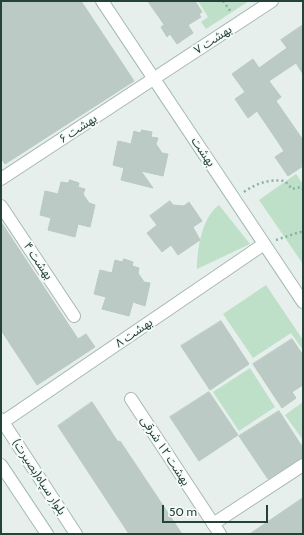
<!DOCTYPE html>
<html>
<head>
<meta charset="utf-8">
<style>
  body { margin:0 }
  #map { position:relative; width:304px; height:535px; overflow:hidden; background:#e6efeb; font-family:Cabin,sans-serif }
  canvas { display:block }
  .frame { position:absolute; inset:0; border:2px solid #24423a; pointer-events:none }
  .scale { position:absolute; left:162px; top:505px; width:106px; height:18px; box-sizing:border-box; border:2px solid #24423a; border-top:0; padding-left:5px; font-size:12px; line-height:14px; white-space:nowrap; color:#24423a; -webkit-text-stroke:3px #f7fbf9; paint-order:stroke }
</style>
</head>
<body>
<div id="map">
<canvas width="304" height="535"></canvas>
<div class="frame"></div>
<div class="scale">50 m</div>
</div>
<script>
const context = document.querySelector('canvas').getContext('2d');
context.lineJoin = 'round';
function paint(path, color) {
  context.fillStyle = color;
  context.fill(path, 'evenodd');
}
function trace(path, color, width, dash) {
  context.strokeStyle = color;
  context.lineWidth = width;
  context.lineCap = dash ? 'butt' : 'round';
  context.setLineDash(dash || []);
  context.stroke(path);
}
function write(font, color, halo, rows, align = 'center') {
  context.font = font + ' Cabin,"Noto Sans Arabic",sans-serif';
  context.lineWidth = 4;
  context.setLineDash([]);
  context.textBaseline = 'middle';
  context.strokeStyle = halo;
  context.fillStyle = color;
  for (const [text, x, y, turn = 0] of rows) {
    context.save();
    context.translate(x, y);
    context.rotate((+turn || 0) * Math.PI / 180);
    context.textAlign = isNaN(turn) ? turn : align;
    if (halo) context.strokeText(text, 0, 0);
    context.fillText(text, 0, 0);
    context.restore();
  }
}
paint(new Path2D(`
  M198,1H249L206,29L201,22L208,17Z
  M296,174L303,184V264L259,200Z
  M219,205L250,244L197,269C197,249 202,217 219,205Z
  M266,285L303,340V350L291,333L253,358L223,314Z
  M250,368L275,407L239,431L213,392Z
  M303,402V440L285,415Z`), '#bfe0c8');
const building = new Path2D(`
  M1,1H81L134,81L5,164L1,158Z
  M148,1H195L202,12L199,14L201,17L188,25L193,33L177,44L170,34L167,37L161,27L164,25Z
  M303,25V74L296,63L269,81L281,97L276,101L303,140V166L288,176L275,157L284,151L276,139L257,111L248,118L235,99L245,92L232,74L253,59L259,68L287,48L281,40Z
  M142,130L152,132L151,137L158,138L156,144L162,153L168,154L163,176L141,171L153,188L121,180L124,168L113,165L118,141L131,144L134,131L140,133Z
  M70,180L79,183L78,187L85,189L83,194L89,203L95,205L90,227L78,224L75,237L48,230L51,218L40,215L45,191L58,194L61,182L68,183Z
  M170,201L173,205L184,206L189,202L202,221L193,227L200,240L178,255L171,245L162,252L147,233L157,225L150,216Z
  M1,222L78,339L86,334L95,347L37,385L1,330Z
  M124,259L133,262L132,266L139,268L138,273L144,282L150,283L145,306L133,302L129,316L102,309L106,297L94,294L100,270L112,273L115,260L122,262Z
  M221,321L249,364L210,390L181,346Z
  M292,339L303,355V385L292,392L296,398L282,408L253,364Z
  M209,392L238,435L199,461L170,417Z
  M92,402L118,442L120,441L182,534H129L58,426Z
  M279,411L303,448V457L268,479L239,436Z
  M303,498V534H250Z`);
paint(building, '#bbcac4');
trace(building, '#b8c9c2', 1);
const street = new Path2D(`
  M1,179L272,1
  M1,206L74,316
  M131,399L220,534
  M3,422L264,244
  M213,524L303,465`);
const secondary = new Path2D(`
  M102,1L303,302
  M1,419L76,534
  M1,465L47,534`);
trace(street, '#a8b8b2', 14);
trace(secondary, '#a4bbb3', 14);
trace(new Path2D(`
  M223,1L231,12
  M244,192C257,183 269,179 285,181L292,189L301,187L303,189
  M276,240L300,232L303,233`), '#86b3a5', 2.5, [2, 3]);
trace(street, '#fff', 12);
trace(secondary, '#fff', 12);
write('12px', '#24423a', '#f7fbf9', [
  ["بهشت ۷",213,40,-33],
  ["بهشت ۶",78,129,-33],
  ["بهشت",203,152,56],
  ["بهشت ۴",38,261,56],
  ["بهشت ۸",134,333,-34],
  ["بهشت ۱۲ شرقی",165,451,57],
  ["بلوار سپاه(بصیرت)",39,477,57]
]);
</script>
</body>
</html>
